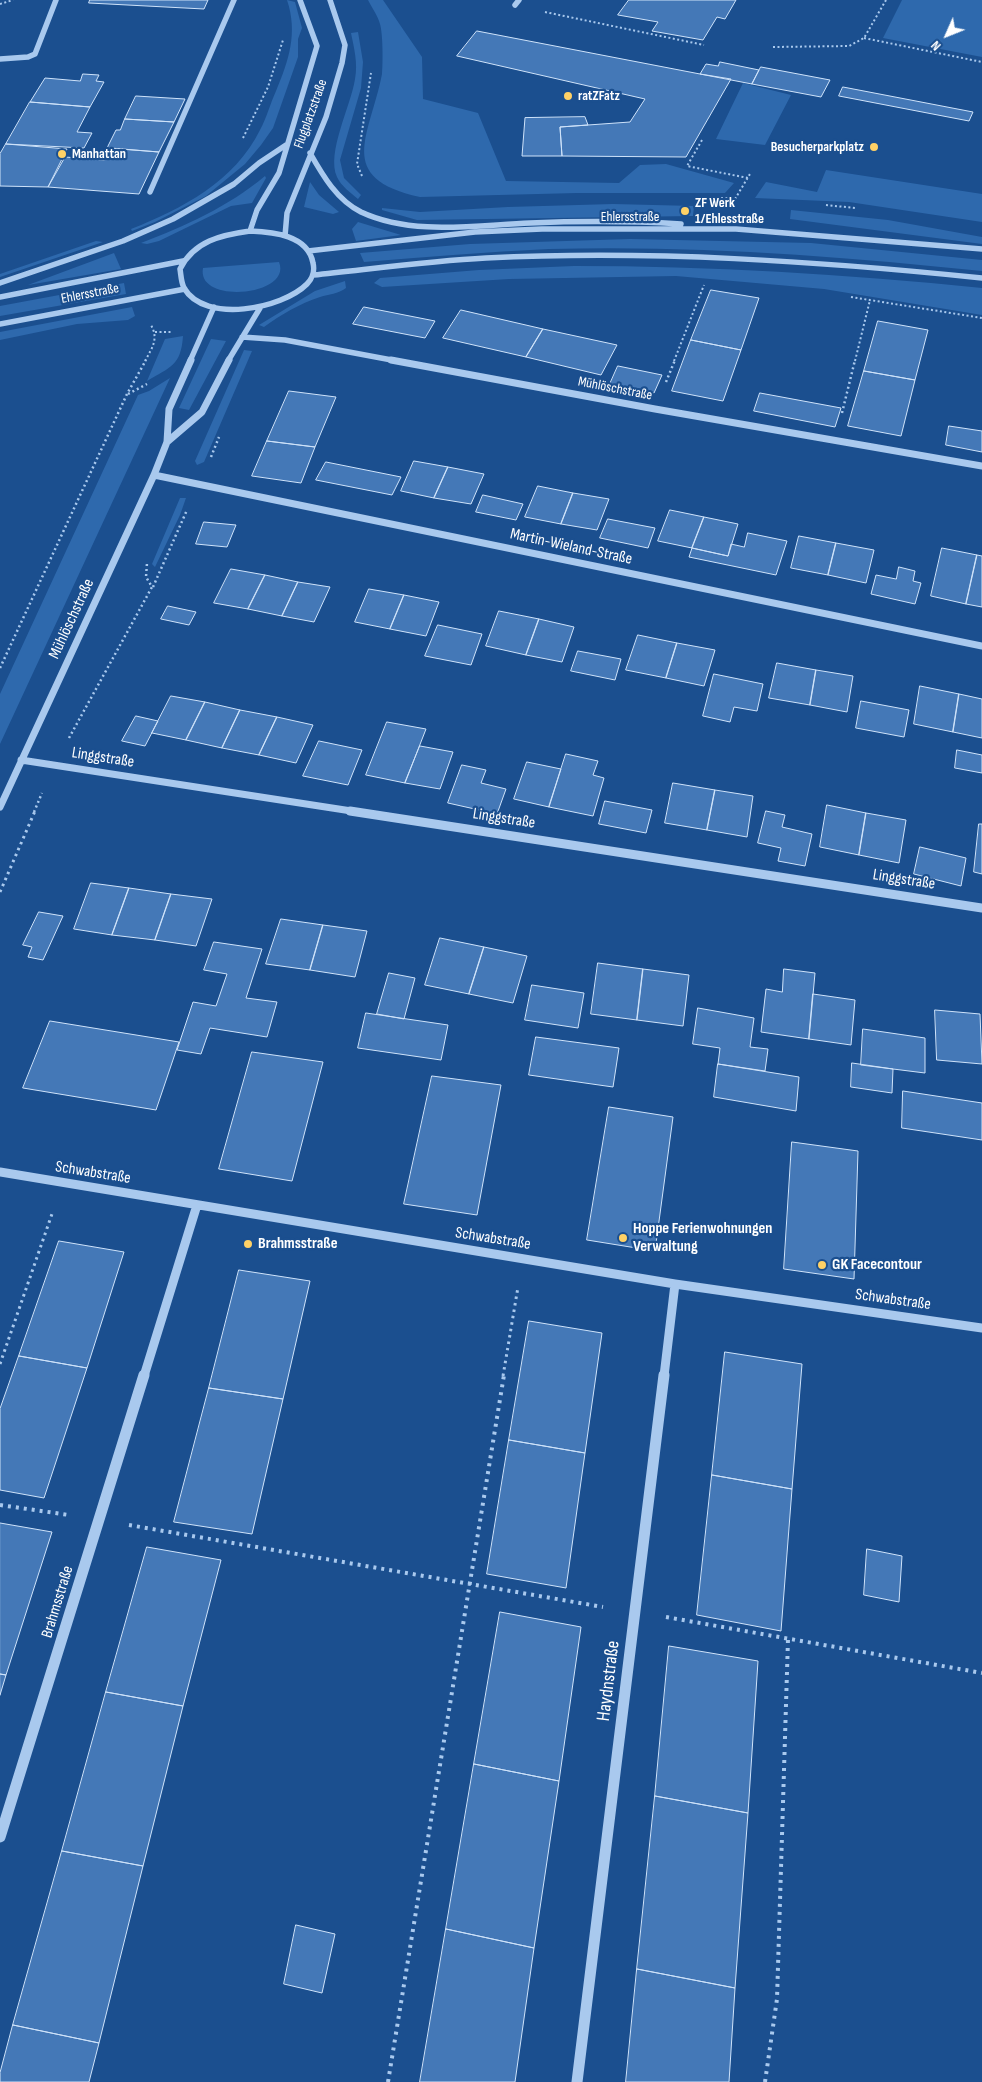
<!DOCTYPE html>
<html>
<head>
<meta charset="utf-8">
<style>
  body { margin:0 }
  #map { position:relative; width:982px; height:2082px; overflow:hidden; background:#1b4f8f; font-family:"Sofia Sans Condensed",sans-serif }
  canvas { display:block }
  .north { position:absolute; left:922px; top:10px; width:50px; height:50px; -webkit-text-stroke:4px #1b4f8f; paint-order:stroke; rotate:226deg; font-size:14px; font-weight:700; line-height:20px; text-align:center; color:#fff }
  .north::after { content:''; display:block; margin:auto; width:18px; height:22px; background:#fff; clip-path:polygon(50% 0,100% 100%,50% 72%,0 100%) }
</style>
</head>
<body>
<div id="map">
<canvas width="982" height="2082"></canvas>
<div class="north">N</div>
</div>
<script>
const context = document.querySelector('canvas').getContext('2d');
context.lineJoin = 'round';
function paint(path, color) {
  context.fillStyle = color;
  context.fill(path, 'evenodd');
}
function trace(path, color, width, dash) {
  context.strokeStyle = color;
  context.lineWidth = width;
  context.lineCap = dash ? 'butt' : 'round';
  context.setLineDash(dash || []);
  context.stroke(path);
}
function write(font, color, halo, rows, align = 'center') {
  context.font = font + ' "Sofia Sans Condensed",sans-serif';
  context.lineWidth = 4.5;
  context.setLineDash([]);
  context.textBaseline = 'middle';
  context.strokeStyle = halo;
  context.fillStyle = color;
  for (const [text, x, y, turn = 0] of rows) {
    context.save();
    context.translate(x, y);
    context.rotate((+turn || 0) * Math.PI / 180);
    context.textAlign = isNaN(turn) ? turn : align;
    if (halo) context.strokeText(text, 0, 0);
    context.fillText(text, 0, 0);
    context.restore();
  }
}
paint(new Path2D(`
  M287,0L295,2L302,28L298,39V57L273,128L261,145L245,164L206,196L155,222L132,231L131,229C182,209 235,181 260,130C267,117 270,104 276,91C289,60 298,33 287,0Z
  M368,0H383L422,57L423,99L478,113L506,181L619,183L640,165L666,164L734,183L725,193H577L420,197C334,178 370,136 382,74C383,63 383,34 380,24C378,16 372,8 368,0Z
  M902,0H982V57L883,38Z
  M358,32L363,62L361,88L340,160L344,178L361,195L358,199C351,193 341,186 337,177C326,153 351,106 355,79C358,63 354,48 351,33Z
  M743,83L791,95L765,145L716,139Z
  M826,170L982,194V222L849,202L755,198L766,182L817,192Z
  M265,176L266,178L252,203L231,206L159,241L147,244L141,243C185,226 228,207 265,176Z
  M310,182L319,195L339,212L333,214L304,207Z
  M613,204L694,206L693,216L417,220L382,210V208L420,212L508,207Z
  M791,210L888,220L982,237V244L790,219Z
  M358,222L401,235L356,241L352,229Z
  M630,239L811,243L982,260V271C838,256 694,245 549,249C487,252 426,257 364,262L360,253L470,244Z
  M96,241L103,242L0,277V274Z
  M114,253L121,269L28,285Z
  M279,262C293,296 196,305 203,268Z
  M574,266C710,266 846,274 982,288V315L824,289L676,276L509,279L382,287L374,283L380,278L479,270Z
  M345,281L346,288C338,294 329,294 320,297C299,304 282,314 264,327L259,325L315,291Z
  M124,283L126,294L0,316V306Z
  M132,307L135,316L128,320L77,324L0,340V332Z
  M183,336C181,366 170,367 147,381L165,339Z
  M211,339L226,341L189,410L179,408Z
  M244,350L252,351L204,462L197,465L195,461Z
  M170,378L0,744V694L138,395L149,391Z
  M180,498H186L180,515L155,567L152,564Z`), '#2e69ad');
const building = new Path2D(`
  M90,0H208L204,9L89,3Z
  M629,0H736L725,19L717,17L703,40L652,31L658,22L618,15Z
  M477,31L700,74L731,79L686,157L562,156L560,127L630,122L645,99L457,56Z
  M720,62L759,70L752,84L700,74L706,64L718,66Z
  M761,67L830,80L821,97L752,84Z
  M83,74L99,75L96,81L104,82L90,107L30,102L45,78L80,81Z
  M843,87L973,112L969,121L839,96Z
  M136,96L185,99L174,122L125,119Z
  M30,102L90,107L77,132L92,133L84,148L6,144Z
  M585,117L588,125L560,127L562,156H522L525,118Z
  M125,119L174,122L159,152L107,148L116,130H120Z
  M6,144L67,149L48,187L0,186V154Z
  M110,148L159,152L139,194L48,187L65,157L104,160Z
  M711,290L759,298L741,350L691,340Z
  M364,307L435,321L425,338L353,324Z
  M461,310L543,329L526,357L443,338Z
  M878,321L928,330L915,380L864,371Z
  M543,329L617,345L601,375L526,357Z
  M691,340L741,350L723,401L672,391Z
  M618,366L662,375L654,393L610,384Z
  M864,371L915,380L901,436L848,426Z
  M289,391L336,397L315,447L267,441Z
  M760,393L841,408L835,427L754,411Z
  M949,426L982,431V452L946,445Z
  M267,441L315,447L301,483L252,476Z
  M414,461L448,467L434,498L401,491Z
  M326,462L401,477L392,495L316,480Z
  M448,467L484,474L471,504L434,498Z
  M538,486L573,493L561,524L525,517Z
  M573,493L609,499L597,530L561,524Z
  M483,495L523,504L516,520L476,512Z
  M670,510L704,517L692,548L658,541Z
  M704,517L738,524L728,556L692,548Z
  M608,519L655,528L648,548L600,538Z
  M204,522L236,525L227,547L196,544Z
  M748,533L787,541L776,575L689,557L692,548L728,556L731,544L744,547Z
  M799,536L836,543L828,575L791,568Z
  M836,543L874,550L866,583L828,575Z
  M942,548L977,555L966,604L931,596Z
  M977,555L982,556V607L966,604Z
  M899,567L915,571L913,581L921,583L915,604L871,594L876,575L896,579Z
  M231,569L265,575L248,609L214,603Z
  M265,575L298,582L282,616L248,609Z
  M298,582L330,587L314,622L282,616Z
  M369,589L404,595L390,629L355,622Z
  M404,595L439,602L426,636L390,629Z
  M168,606L196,612L189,625L161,619Z
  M499,611L539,619L526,655L486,646Z
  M539,619L574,627L562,662L526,655Z
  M438,625L482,634L471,665L425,656Z
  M638,635L677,643L666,678L626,670Z
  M677,643L715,650L704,686L666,678Z
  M578,651L621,659L615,680L571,671Z
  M777,663L816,670L810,705L769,698Z
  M816,670L853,676L847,712L810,705Z
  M714,674L763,684L757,711L734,707L730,722L703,716Z
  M920,686L959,694L953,732L914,724Z
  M959,694L982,699V738L953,732Z
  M171,696L205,702L186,740L152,733Z
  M861,701L909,710L904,737L856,728Z
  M205,702L240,710L222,748L186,740Z
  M240,710L277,717L259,755L222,748Z
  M136,716L158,721L145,746L122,741Z
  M277,717L313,725L296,763L259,755Z
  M387,722L426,729L405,783L366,775Z
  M319,741L362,750L348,785L303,776Z
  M420,746L453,752L440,789L405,783Z
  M957,750L982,755V773L955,768Z
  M566,754L598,761L593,775L604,778L593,816L549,807Z
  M527,762L561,769L549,807L514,799Z
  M462,765L486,770L481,783L506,789L497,814L448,803Z
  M673,783L715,790L707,830L665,823Z
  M715,790L753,796L747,837L707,830Z
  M605,801L652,810L646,833L599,824Z
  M827,805L866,813L859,855L820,847Z
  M766,811L785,815L782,827L812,834L805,866L778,861L781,848L758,843Z
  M866,813L906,820L899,863L859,855Z
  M979,824H982V874L974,872Z
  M920,847L966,858L961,886L914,874Z
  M91,883L129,888L112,935L74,929Z
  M129,888L171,894L155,940L112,935Z
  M171,894L212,899L196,946L155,940Z
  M39,912L63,916L43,960L28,957L32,947L23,945Z
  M281,919L323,925L310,970L266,964Z
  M323,925L367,931L355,977L310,970Z
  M440,938L484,947L469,994L425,985Z
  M214,942L262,949L246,998L277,1002L267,1037L210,1028L201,1054L177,1050L193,1002L216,1006L227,974L204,970Z
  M484,947L527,956L513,1003L469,994Z
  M598,963L643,969L637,1020L591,1014Z
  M643,969L689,975L683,1026L637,1020Z
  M784,969L815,973L809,1039L761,1032L766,989L782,992Z
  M389,973L415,978L404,1019L377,1014Z
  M532,985L584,993L578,1028L525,1020Z
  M813,994L855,1000L851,1045L809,1039Z
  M698,1008L754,1018L750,1047L768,1049L765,1071L718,1064L720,1048L693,1044Z
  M935,1010L980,1014L982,1064L937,1060Z
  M366,1013L448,1025L441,1060L358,1048Z
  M50,1021L179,1042L156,1110L23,1088Z
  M863,1029L925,1038V1073L861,1065Z
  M536,1037L619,1048L613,1087L529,1075Z
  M252,1052L323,1062L292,1181L219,1169Z
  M852,1063L893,1069L892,1093L851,1087Z
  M718,1064L799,1077L796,1111L714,1097Z
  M432,1076L501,1085L477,1215L404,1204Z
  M903,1091L982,1103V1140L902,1128Z
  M609,1107L673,1117L655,1251L587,1240Z
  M792,1142L858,1151L854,1279L784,1269Z
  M59,1241L124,1252L87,1368L19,1356Z
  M239,1270L310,1281L283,1399L209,1388Z
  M529,1321L602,1333L585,1453L509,1440Z
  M725,1352L802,1364L792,1489L712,1475Z
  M19,1356L87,1368L44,1498L0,1490V1409Z
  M209,1388L283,1399L252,1534L174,1522Z
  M509,1440L585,1453L566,1588L487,1574Z
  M712,1475L792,1489L781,1631L697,1615Z
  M0,1523L52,1532L6,1675L0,1674Z
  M147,1547L221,1560L183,1706L106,1692Z
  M867,1549L902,1556L899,1602L864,1595Z
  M500,1612L581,1627L559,1781L474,1764Z
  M669,1646L758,1661L748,1813L655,1796Z
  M0,1674L6,1675L0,1695Z
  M106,1692L183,1706L143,1866L62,1851Z
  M474,1764L559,1781L534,1948L446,1929Z
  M655,1796L748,1813L735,1988L637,1969Z
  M62,1851L143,1866L99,2043L13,2025Z
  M296,1925L335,1934L322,1993L284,1984Z
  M446,1929L534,1948L515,2082H420Z
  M637,1969L735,1988L729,2082H626Z
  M13,2025L99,2043L89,2082H0V2073Z`);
paint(building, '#4478b7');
trace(building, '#cfe3fa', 1);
trace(new Path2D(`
  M0,4L13,0
  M545,12L704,45
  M864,38L982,62
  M773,47L849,46L864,38L886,0
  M243,138L268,87L283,40
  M702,140L687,166L748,178
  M362,176L357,164L371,73
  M694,198H733
  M735,199L750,174
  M826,205L855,208
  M851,297L982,318
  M155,332H171
  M145,361C152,348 159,339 151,325
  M674,361L704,285
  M855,361L870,300`), '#a9c9ee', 2, [2, 2.5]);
trace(new Path2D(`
  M666,382L675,360
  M128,394L147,384
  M842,413L855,360
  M211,457L219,437
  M153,587L187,510
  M0,668L127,394L146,360
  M69,738L152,587L146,577L147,563
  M34,812L42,793`), '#a9c9ee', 2.5, [2, 3]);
trace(new Path2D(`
  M0,892L35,811
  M0,1364L53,1211
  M503,1376L518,1287`), '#a9c9ee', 3, [2.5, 4]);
trace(new Path2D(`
  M0,1505L69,1515
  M129,1525L603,1607
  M666,1617L982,1673
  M388,2082L504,1375
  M765,2082L777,1999L788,1639`), '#a9c9ee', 4, [3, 5]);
trace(new Path2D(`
  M515,5L519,0
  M0,59L28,57L35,54L56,0
  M310,153C323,176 337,200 361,212C412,236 476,225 530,223C580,221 630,221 681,224
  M150,192L234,0
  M250,231C273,232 308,235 313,263C315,271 312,279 307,284C282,309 205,324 184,288C181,282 181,275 180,269C194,241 221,235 250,231Z
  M250,231L257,210L279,173L317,46L300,0
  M285,236L287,213L326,117L342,63L345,45L330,0
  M308,251L475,232L542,229H736L982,249
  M313,275C371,269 428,261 486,258C652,250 817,261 982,278
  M0,283L123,241L173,219L234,184L259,163L286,145
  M0,297L183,261
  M0,324L185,289
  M242,337L285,340L397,361
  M190,361L214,307
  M228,361L260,308`), '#a9c9ee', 5.5);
trace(new Path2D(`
  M391,360L655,409L982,466
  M167,442L202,412L229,360
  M154,475L982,646
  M21,760L358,812
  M0,807L154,475L167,442L169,409L191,360`), '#a9c9ee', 7);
trace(new Path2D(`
  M350,811L982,908
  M0,1172L675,1284L982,1328
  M144,1376L197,1205
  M664,1376L675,1284`), '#a9c9ee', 9);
trace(new Path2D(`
  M0,1837L144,1375
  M577,2082L664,1375`), '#a9c9ee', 11);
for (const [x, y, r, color] of [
  [568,96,5,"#ffd166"],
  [874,147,5,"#ffd166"],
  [62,154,5,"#ffd166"],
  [685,211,5,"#ffd166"],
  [623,1238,5,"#ffd166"],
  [248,1244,5,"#ffd166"],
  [822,1265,5,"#ffd166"]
]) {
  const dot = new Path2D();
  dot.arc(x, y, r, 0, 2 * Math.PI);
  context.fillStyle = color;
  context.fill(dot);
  trace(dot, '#1b4f8f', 2);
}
write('bold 14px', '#fff', '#1b4f8f', [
  ["ratZFatz",578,96],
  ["Besucherparkplatz",864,147,"right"],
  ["Manhattan",72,154],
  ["ZF Werk",695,203],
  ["1/Ehlesstraße",695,219]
], 'left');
write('14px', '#fff', '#1b4f8f', [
  ["Flugplatzstraße",311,114,-70],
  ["Ehlersstraße",630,217],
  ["Ehlersstraße",90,294,-11],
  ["Mühlöschstraße",615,389,11]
]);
write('16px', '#fff', '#1b4f8f', [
  ["Martin-Wieland-Straße",571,547,12],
  ["Mühlöschstraße",72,619,-65],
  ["Linggstraße",103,758,9],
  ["Linggstraße",504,819,9],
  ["Linggstraße",904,880,9],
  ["Schwabstraße",93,1173,9],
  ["Schwabstraße",493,1239,9],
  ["Schwabstraße",893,1300,8],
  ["Brahmsstraße",58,1602,-73]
]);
write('bold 16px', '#fff', '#1b4f8f', [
  ["Hoppe Ferienwohnungen",633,1229],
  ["Verwaltung",633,1247],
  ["Brahmsstraße",258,1244],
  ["GK Facecontour",832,1265]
], 'left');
write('19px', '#fff', '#1b4f8f', [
  ["Haydnstraße",609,1681,-83]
]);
</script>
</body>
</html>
